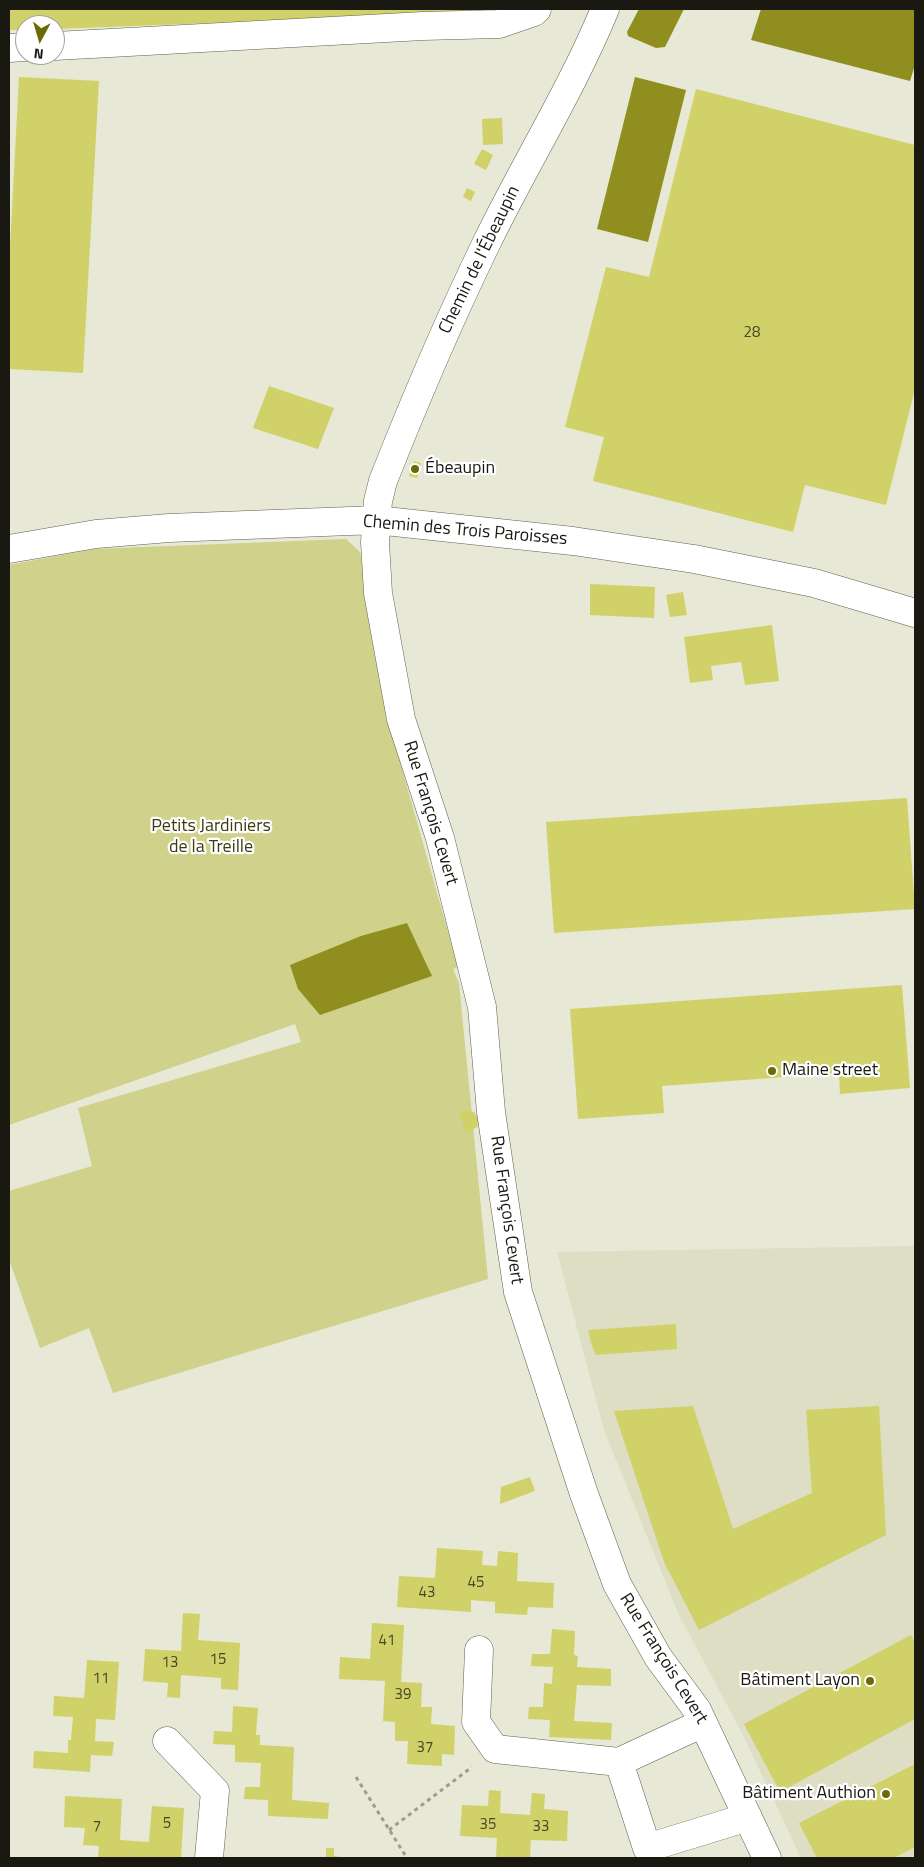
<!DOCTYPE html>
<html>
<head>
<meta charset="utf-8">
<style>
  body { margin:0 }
  #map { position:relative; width:924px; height:1867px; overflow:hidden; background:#e7e8d5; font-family:"Titillium Web",sans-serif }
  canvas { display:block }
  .frame { position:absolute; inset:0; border:10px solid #191912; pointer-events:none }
  .north { position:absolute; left:15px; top:15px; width:50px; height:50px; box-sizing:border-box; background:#fff; border:1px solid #a3a3a0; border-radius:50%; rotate:186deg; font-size:14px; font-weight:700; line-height:20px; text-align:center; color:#191912 }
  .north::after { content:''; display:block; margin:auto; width:18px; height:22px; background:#6b6a07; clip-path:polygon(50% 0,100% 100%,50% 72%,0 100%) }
</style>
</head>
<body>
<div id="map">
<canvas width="924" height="1867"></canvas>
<div class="frame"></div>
<div class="north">N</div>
</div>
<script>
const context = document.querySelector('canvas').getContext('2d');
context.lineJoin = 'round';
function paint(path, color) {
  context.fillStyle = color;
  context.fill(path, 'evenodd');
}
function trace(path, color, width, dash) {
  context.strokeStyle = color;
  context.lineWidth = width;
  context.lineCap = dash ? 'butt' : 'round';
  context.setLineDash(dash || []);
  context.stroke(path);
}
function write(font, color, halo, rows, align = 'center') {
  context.font = font + ' "Titillium Web",sans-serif';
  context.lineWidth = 4.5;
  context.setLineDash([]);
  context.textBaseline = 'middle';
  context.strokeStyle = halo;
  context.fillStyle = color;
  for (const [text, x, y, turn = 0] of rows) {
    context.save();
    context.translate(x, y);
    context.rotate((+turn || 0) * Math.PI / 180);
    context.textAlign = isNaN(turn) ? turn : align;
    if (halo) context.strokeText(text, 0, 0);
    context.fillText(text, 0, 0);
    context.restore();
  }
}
paint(new Path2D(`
  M915,1246V1858H801L743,1735L678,1613L604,1430L557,1252Z`), '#dddec3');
paint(new Path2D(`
  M346,539L360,552L387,716L458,967L453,969L459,983L488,1279L113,1393L89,1328L40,1348L9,1259V1191L92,1166L78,1108L301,1042L295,1024L9,1125V565L93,549Z`), '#d0d18a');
paint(new Path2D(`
  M639,9H684L665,47L656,48L628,36L627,32Z
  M761,9H915V65L910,81L751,40Z
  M635,77L686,90L648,242L597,229Z
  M407,923L432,976L320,1015L298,989L290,965L361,936Z`), '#8f8e1e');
paint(new Path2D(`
  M9,9H472V13L55,29V25H25V30H9Z
  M19,77L99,81L83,373L9,369V266Z
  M696,89L915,145V389L886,505L805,485L793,532L593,481L604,437L565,427L606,267L649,277Z
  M502,118L503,144L483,145L482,119Z
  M482,149L493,155L486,170L474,164Z
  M467,188L475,192L471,201L463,197Z
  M269,386L334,408L318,449L253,428Z
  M414,461L421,463L417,478L409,476Z
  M590,584L655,587L654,618L590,615Z
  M683,592L687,615L670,617L666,595Z
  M772,625L779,681L745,685L741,662L711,666L713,680L690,683L684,637Z
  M907,798L915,909L554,933L546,822Z
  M902,985L910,1088L840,1094L839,1073L662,1086L664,1113L578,1119L570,1009Z
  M465,1110L474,1112L479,1120L477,1127L466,1133L459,1112Z
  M676,1324L677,1349L596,1355L592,1346L588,1330Z
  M693,1406L733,1529L812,1493L806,1410L879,1406L886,1535L699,1630L664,1562L614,1411Z
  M530,1477L535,1491L500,1504L501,1487Z
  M437,1548L483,1551L482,1565L497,1566L498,1551L518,1553L517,1581L554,1583L553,1608L528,1607L527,1615L495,1613V1602L471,1600V1612L397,1607L399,1576L435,1578Z
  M183,1613L200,1614L198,1640L240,1643L238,1690L221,1689V1678L181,1675L180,1698L167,1697L168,1683L143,1681L145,1649L181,1651Z
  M372,1623L404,1625L401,1682L422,1683L421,1707H432L431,1724L455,1726L454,1755L442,1754V1766L407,1764L408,1741H395V1722L383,1721L385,1681L339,1679L340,1657L370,1659Z
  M552,1629L575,1631L574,1655L578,1656L577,1667L611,1669V1686L577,1685L574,1721L612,1723L611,1740L549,1737L550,1720L528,1719L529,1707H543L544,1683L552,1684L553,1667L531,1666L532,1654H550Z
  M911,1635L915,1643V1719L780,1792L744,1724Z
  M87,1660L119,1662L115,1720L96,1719L95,1741L114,1742L112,1756L91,1755L90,1772L33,1768L34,1751L68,1753V1740H71L73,1717L53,1716L54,1696L84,1698Z
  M233,1706L258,1708L256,1735H260V1745L294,1747L292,1800L329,1803L328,1819L268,1816V1800L244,1799L245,1787H260L261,1763L235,1762V1745L213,1744L214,1731L232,1732Z
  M915,1764V1847L894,1858H817L799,1823Z
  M489,1790L501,1791L500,1813L530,1815L532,1793L545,1794L544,1809L568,1811L567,1841L531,1840L530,1858H496L497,1838L460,1836L462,1805L488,1806Z
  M65,1796L122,1799L120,1840L149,1842L152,1806L184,1808L181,1858H98L99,1846L83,1845L85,1828L64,1827Z
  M326,1848H334V1856L341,1857V1858H326Z`), '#d0d169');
const minor = new Path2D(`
  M605,9C572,89 525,164 487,242C449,320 415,400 383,481L378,501L375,542L378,593L401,719L440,838L482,1007L491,1112L518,1292L584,1494L617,1584L658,1657L697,1710L767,1858
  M55,46L423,26L499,24L534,12L537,9
  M9,48L25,47
  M9,549L96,534L169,528L376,520L573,541L694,559L814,583L915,613
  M479,1650L476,1722L495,1749L619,1762L703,1723
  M167,1741L215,1791L209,1858
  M619,1762L647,1848L748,1817`);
trace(minor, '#5f6050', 29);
trace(new Path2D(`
  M356,1777L407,1858
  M389,1830L472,1767`), '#9c9d8e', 3, [4, 4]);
trace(minor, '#fff', 28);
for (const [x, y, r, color] of [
  [415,469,5,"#6b6a07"],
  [772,1071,5,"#6b6a07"],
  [870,1681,5,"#6b6a07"],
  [886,1794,5,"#6b6a07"]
]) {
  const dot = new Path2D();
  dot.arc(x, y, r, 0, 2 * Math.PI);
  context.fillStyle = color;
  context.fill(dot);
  trace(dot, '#fff', 2);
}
write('15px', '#474728', null, [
  ["28",752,333],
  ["45",476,1583],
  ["43",427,1593],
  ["41",387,1641],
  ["15",218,1660],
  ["13",170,1663],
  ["11",101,1679],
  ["39",403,1695],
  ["37",425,1748],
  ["5",167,1824],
  ["35",488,1825],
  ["7",97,1827],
  ["33",541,1827]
]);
write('18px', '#191912', '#fff', [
  ["Chemin de l'Ébeaupin",480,260,-64],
  ["Chemin des Trois Paroisses",465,531,5],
  ["Rue François Cevert",430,813,73],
  ["Rue François Cevert",506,1210,82],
  ["Rue François Cevert",663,1659,58]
]);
write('18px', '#191912', '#fff', [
  ["Ébeaupin",425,469],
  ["Maine street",782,1071],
  ["Bâtiment Layon",860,1681,"right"],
  ["Bâtiment Authion",876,1794,"right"]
], 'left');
write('18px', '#3c3c10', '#fff', [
  ["Petits Jardiniers",211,827],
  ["de la Treille",211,848]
]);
</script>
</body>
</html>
